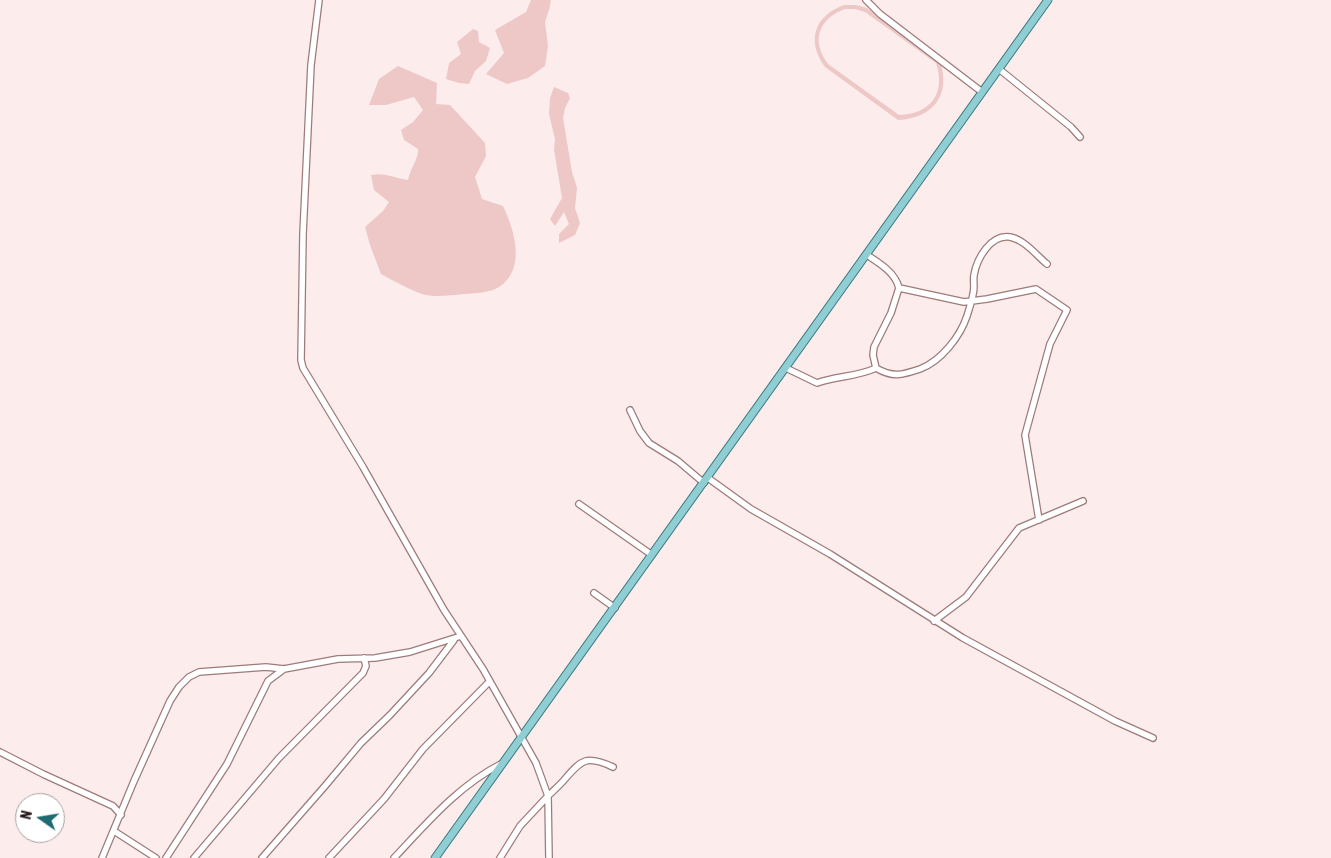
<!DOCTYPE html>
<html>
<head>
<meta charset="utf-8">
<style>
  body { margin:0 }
  #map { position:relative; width:1331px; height:858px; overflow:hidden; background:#fcecec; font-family:"Asap Condensed",sans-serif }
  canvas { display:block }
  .north { position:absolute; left:15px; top:793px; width:50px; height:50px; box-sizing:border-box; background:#fff; border:1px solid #a7a2a2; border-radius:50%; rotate:283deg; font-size:14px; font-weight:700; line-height:20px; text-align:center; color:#231616 }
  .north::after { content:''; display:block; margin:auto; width:18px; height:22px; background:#206b71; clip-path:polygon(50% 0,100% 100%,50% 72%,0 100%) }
</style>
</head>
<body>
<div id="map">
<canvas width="1331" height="858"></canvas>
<div class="north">N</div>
</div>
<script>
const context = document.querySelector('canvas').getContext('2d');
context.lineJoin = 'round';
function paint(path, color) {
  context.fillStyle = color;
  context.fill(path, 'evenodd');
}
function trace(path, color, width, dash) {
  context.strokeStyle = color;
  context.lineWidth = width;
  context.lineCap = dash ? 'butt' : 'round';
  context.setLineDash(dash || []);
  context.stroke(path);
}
paint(new Path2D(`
  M531,0H551L549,10L545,22L548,46L545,66L528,78L507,84L486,74L504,53L495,30L526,12Z
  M844,5H856L867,8L940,60C951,95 934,118 898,120L825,67C806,41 814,16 844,5ZM845,9H855L865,12L936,63C946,93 931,114 899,115L828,64C811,41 818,19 845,9Z
  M473,29L478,31L479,42L490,48L486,61L475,71L469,84L459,83L446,79L449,63L461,54L457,42Z
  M398,66L437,83L436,104L450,105L485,143L486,156L475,177L482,199L503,206C514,229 527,269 499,287C490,293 475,293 465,294C452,295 435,298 422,294C408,289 394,281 381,274L370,245L365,227L383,211L389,202L374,190L371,175C384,172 395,178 408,180C410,169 419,158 418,149L404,140L401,130L413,122L423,110L414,97L386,105H369L379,79Z
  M554,87L568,93L570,98L565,108L563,118L572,172L577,188L575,208L580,223L575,235L559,243V234L569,224L564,212L555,226L550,219L562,198L554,150L555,139L549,114L550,98Z`), '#eec8c7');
const minor = new Path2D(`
  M319,0L311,65L303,234L301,360L303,368L363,467L444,610L483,669L536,763L548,796L520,826L500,858
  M866,0L880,14L982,92
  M999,69L1071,127L1080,137
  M867,255C879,263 895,272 899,288L904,289L964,302L987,299L1036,289L1067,310L1050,344L1025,435L1039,520
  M899,288L891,313L874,347L873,355L876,368C893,378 902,375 920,369C941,361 960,337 967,316C969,309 972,301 973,294C975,288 973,281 974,275C977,258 991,234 1010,237C1025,240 1036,255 1047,264
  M786,368L817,383C836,376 857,377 876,368
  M630,410L640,431L649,443L678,461L704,483
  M708,478L751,509L830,554L963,638L1115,721L1153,738
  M579,504L652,555
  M594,593L615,608
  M934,621L966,597L1019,528L1083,501
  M0,752L43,774L113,806L121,815
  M114,831L156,858
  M102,858L134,781L170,701L179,687L189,677L199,672L266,667L284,669L338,659L375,658L410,652L461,636
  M166,858L227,764L268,681L284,669
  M194,858L279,758L363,673L366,666L364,658
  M262,858L325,786L361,743L390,715L429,673L454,640
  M329,858L384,799L423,749L489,682
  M394,858C426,824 459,785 501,764
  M549,858L548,796C554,790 560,785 565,779C582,759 587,755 613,767`);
const major = new Path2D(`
  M435,858L1048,0`);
trace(minor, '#9d7b7a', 8);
trace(major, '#39787e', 9);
trace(minor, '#fff', 5.5);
trace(major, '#8fced3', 7);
</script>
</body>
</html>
